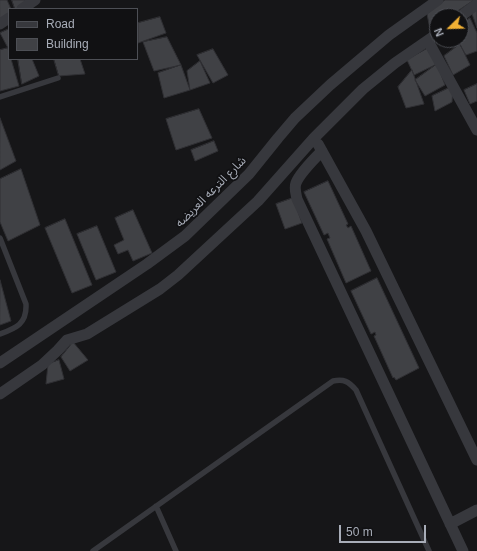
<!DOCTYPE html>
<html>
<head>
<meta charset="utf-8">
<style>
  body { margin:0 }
  #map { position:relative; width:477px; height:551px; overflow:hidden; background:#161618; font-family:Helvetica,sans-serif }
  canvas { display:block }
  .legend { position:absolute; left:8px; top:8px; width:130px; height:52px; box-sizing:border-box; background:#111113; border:1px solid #4d4f55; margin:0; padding:5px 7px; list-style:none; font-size:12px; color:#a8adb8 }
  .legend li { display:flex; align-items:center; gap:8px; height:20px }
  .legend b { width:20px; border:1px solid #4d4f55 }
  .north { position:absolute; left:429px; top:8px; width:40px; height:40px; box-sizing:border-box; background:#111113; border:1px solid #4d4f55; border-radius:50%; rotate:247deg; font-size:11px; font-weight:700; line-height:16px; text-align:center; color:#a8adb8 }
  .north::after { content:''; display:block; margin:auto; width:14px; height:18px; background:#f2b134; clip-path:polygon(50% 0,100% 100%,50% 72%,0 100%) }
  .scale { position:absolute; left:339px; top:525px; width:87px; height:18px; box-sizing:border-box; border:2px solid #a8adb8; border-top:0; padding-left:5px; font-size:12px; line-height:14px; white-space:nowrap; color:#a8adb8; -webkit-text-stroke:3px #111113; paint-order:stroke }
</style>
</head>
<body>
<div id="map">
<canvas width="477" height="551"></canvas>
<ul class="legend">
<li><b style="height:5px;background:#37383d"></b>Road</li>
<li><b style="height:11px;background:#404145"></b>Building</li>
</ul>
<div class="north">N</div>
<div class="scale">50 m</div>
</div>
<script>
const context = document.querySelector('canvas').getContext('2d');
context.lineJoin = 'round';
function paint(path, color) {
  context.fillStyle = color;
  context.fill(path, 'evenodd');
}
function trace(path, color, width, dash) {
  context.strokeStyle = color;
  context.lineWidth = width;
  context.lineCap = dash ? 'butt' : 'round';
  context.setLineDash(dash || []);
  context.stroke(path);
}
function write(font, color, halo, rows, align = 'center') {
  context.font = font + ' Helvetica,"Noto Sans Arabic",sans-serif';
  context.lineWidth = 3.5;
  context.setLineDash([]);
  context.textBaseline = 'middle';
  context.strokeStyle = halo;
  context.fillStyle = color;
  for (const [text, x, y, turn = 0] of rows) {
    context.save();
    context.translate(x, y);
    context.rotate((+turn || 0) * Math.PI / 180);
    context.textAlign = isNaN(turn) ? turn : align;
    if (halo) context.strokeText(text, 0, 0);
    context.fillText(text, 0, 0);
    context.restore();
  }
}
const building = new Path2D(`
  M0,0H7L11,9H9V16L0,21Z
  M12,0H25V2L17,9H15Z
  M445,0H474L450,16H437V25L430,29L427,14Z
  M477,9V28L471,11Z
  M160,17L166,33L138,43V23Z
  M470,18L477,33V51L466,55L457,40H461V24Z
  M9,29V47L8,48L0,33Z
  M167,37L181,65L154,71L143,42Z
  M460,44L470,65L453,75L444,56Z
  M8,48L9,53V59H11L19,86L0,91V50Z
  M428,48L437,64L414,75L407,60Z
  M213,49L228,75L213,83L197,55Z
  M18,59H32L39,76L22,84Z
  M54,59H80L85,74L59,76Z
  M200,61L210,83L190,90L187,71Z
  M437,64L445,85L425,96L415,80Z
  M181,65L190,90L164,98L158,73Z
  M412,70L424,104L406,108L398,87Z
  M477,84V101L470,104L464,90Z
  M453,86L452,102L435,111L432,96Z
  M199,109L212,138L176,150L166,119Z
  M0,118L16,161L0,170Z
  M214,141L218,151L195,161L191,150Z
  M21,169L40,225L8,241L0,222V179Z
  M328,181L348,224L346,225L348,228L351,226L371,271L346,283L327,239L330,238L328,233L324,235L304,192Z
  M293,198L302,223L285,229L276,204Z
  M133,210L152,253L133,261L128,250L118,254L114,245L124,240L115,218Z
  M65,219L92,285L72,293L45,228Z
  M97,226L116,272L96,280L77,234Z
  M377,278L419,368L396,380L394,377L393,378L374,336L376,335L375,332L371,334L351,291Z
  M0,280L11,321L0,325Z
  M73,342L88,360L70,371L61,357Z
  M59,360L64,379L46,384L48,364Z`);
paint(building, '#404145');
trace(building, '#303034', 1);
trace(new Path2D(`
  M0,97L58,78
  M0,238L26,304C27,324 16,328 0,334
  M156,506L176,551
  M93,551L333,381C344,379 348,381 356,390L429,551`), '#37383d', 5.5);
trace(new Path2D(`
  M22,9L35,0
  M461,16L477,4
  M0,24L9,18
  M428,41L477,130
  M318,144L366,231L477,460
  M322,151C315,158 299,175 296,183C294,188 296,194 297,199L463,551
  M0,363L147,264L185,236L249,174L278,138L295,118L330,85L389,35L438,0
  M0,394L42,365L58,350L67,340L87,334L160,289L178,275L258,201L314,138L363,89L395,63L437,34
  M450,524L477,510`), '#37383d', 11);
write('12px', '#a8adb8', '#111113', [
  ["شارع الترعه العريضه",211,192,-45]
]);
</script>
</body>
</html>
